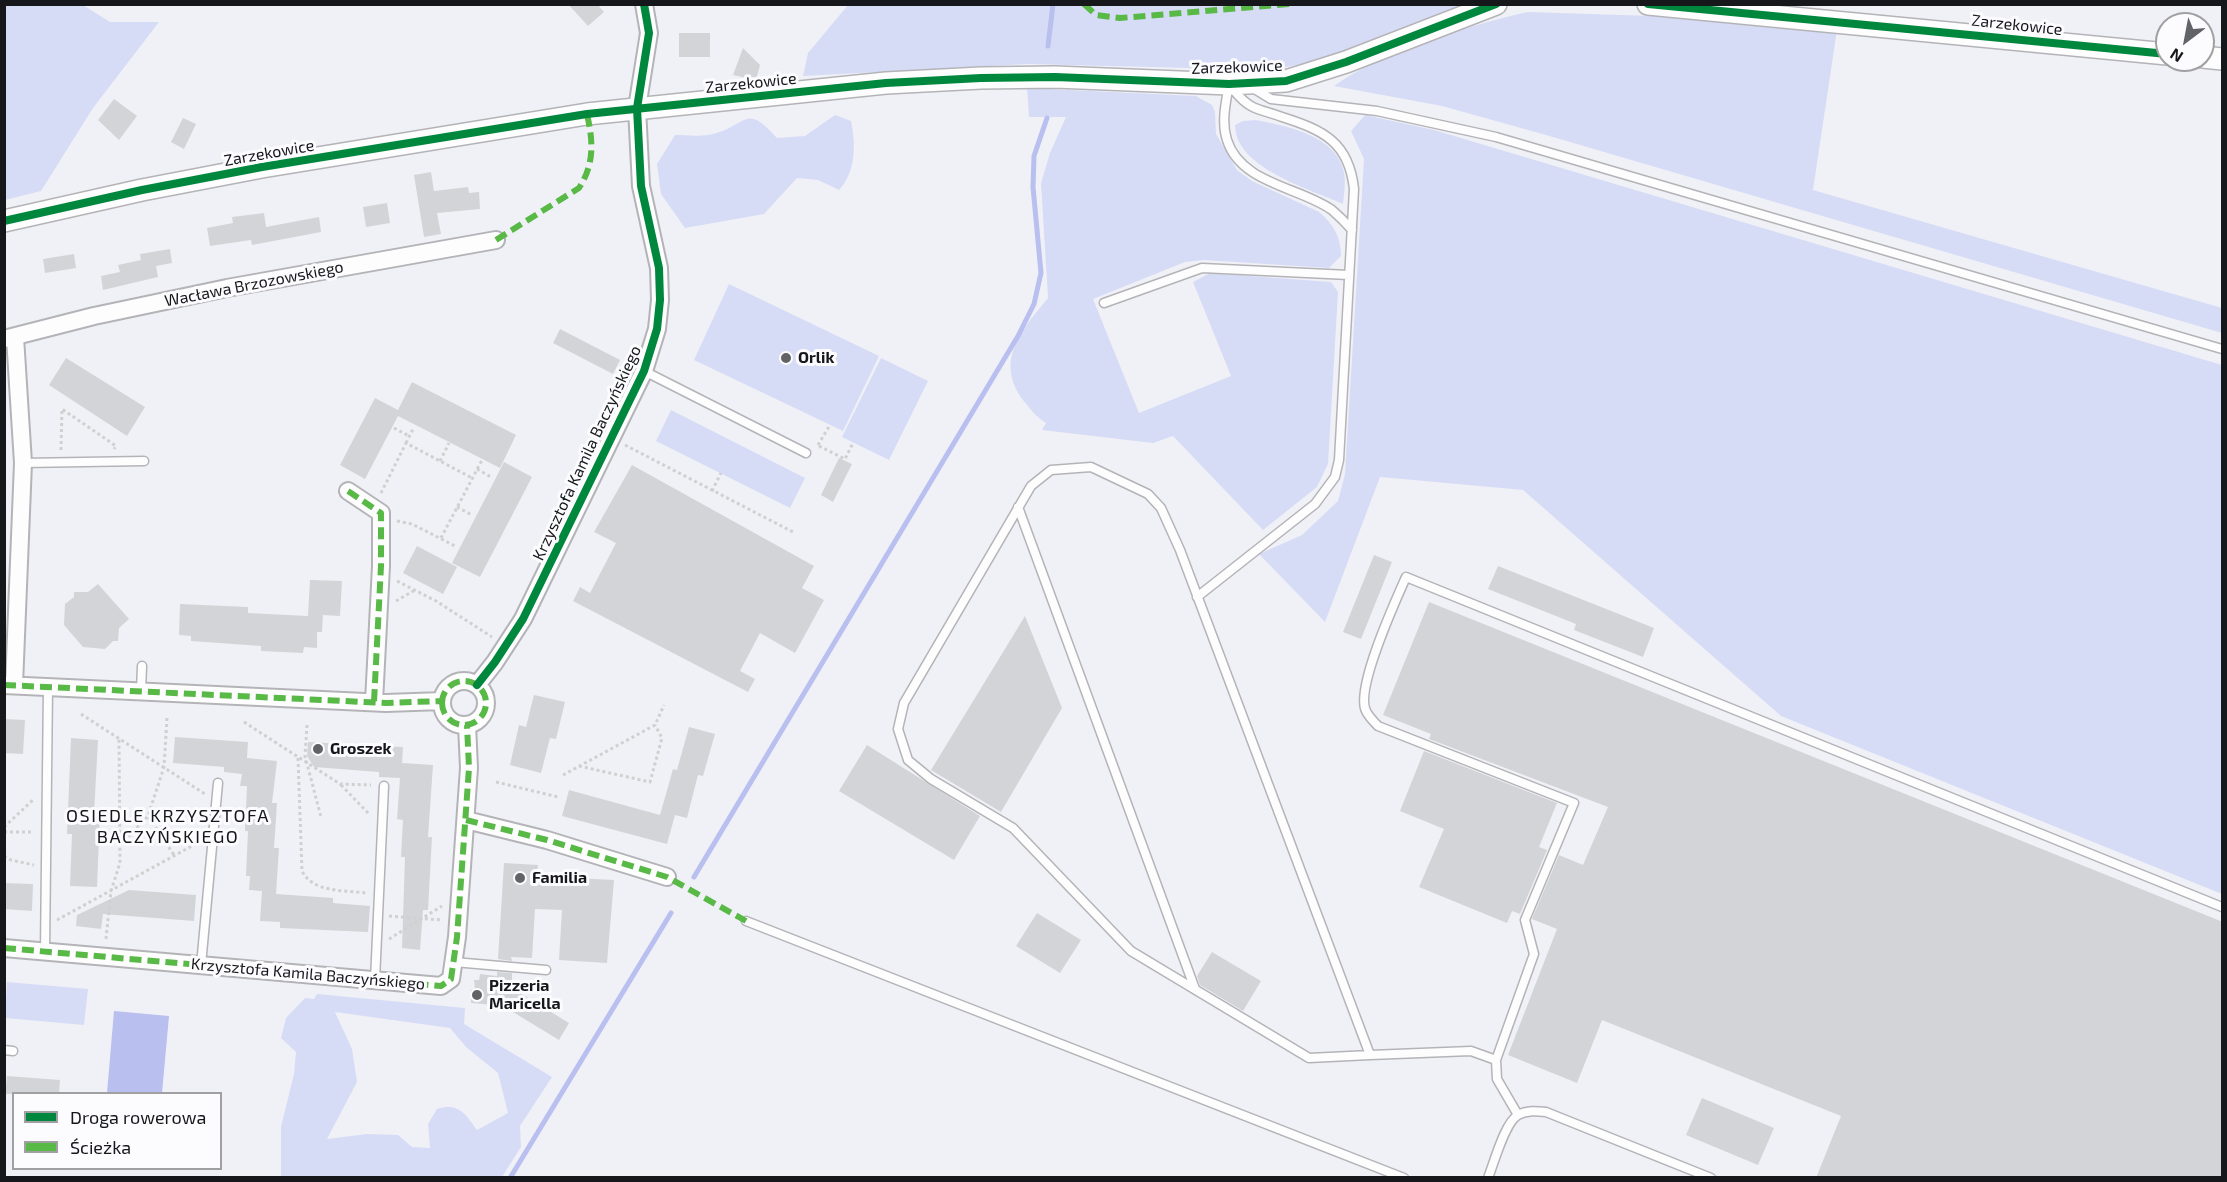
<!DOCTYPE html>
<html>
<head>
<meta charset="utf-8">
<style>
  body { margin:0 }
  #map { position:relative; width:2227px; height:1182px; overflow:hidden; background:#f0f1f6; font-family:"Exo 2",sans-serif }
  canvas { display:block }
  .frame { position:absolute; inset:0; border:6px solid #16171a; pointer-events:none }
  .legend { position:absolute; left:12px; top:1092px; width:210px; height:78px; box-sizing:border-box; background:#fcfcfe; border:2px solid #a0a0a3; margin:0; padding:8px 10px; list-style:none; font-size:18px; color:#16171a }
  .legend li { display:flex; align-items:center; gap:12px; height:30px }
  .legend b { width:30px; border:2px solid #a0a0a3 }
  .north { position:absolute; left:2155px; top:12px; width:60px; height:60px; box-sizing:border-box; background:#fcfcfe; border:2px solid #a0a0a3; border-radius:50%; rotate:212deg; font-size:16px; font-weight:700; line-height:24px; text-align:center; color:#16171a }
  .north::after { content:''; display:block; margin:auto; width:21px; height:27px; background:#626367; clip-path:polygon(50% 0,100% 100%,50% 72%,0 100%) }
</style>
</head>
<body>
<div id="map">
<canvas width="2227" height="1182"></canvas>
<div class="frame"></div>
<ul class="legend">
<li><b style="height:8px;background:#00873e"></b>Droga rowerowa</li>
<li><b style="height:8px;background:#58b947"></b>Ścieżka</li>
</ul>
<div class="north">N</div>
</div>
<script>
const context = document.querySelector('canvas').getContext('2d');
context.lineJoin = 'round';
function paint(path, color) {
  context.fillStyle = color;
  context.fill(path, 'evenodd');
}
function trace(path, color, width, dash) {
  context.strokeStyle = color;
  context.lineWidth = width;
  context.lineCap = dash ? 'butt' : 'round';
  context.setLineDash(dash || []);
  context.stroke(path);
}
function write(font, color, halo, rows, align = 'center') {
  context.font = font + ' "Exo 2",sans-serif';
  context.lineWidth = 6;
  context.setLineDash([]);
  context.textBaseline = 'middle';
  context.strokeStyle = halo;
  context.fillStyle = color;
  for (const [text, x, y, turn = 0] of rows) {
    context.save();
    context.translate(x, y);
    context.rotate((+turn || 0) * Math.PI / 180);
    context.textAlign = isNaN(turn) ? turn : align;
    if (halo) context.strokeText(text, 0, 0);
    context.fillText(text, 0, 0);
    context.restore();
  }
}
paint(new Path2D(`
  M5,4L83,5L110,22H159L93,108L41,191L5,200Z
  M848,5H1462L1322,60L1271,70L1028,64L803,76L808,53Z
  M1528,12L1684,17L1837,30L1813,190L2222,308V333L1546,135L1442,106L1334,86C1383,51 1469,25 1528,12Z
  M1027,88L1196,96L1212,105L1215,112L1216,134L1237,170L1252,181L1319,212C1334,224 1341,238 1341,256L1329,268L1204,260L1185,262L1093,299L1139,413L1231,376L1193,282L1210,273L1331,282L1338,292L1328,464L1317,487L1263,530L1173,436L1153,443L1042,430L1046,423C1035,416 1031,410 1023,400C994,360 1022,330 1048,298L1041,183L1050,153L1066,117H1029Z
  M835,115L851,121C856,144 856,172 839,190L818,180L797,178L764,214L685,228L661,194L657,164L675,135C687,135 702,137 713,134C748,125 745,102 777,138L805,136Z
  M1365,115L1434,130L2222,365V894L1781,716L1523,490L1380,477L1325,622L1259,554L1302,535L1338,501L1345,474L1364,159L1351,131Z
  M1256,120C1286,126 1336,135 1344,172C1346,182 1344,194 1343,204C1310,189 1235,168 1235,125L1243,121Z
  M729,284L879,356L843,431L694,360Z
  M881,358L928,381L889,460L842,437Z
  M671,410L805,478L790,508L656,441Z
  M7,982L88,989L84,1025L5,1018Z
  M317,994L465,1008L464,1024L552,1077L520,1126L521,1147L502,1177H281V1127L294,1074L296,1052L281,1038L286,1018L305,998L314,999ZM335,1012L450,1028L466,1047L498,1073L508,1113L477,1130C466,1115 459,1102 437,1109L428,1124L430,1148L412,1147L398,1135L367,1134L327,1139L357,1082L352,1049Z`), '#d7dcf6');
paint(new Path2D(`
  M114,1011L169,1016L162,1093H107Z`), '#b9bfef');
trace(new Path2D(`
  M1048,46L1053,4
  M694,877L1018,336L1034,304L1041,273L1033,187L1034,156L1047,118
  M510,1178L671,913`), '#b9bfef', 5);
paint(new Path2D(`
  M568,4H597L604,12L588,26Z
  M679,33H710V57H679Z
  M743,48L760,65L756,80L733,75Z
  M114,99L137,116L119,140L98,120Z
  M183,118L196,124L184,149L171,142Z
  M431,172L434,191L468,187L469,193L479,192L480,209L437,213L441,234L424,237L414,175Z
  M387,203L390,223L366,227L363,207Z
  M264,213L266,227L319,217L321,232L252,245L251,240L210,246L207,228L233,223L232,217Z
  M170,249L172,263L156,266L158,277L103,290L101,276L120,272L118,265L141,260L140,254Z
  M74,254L76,268L45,273L43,259Z
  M560,329L620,360L613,374L553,343Z
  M66,358L145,407L127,436L49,385Z
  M412,382L516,435L500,468L398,416L365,479L340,465L375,398L398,410Z
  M839,458L852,464L833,502L821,495Z
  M504,462L532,477L480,577L452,563Z
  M632,465L814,566L802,588L824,600L795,653L760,633L740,671L755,679L748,692L573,601L580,587L590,593L616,543L594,532Z
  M417,546L457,567L443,594L403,573Z
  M1374,555L1392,562L1361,639L1343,632Z
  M1498,566L1654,628L1643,657L1574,630L1576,624L1488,589Z
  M310,580L342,581L340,616L323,615L322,632H317V648L304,647L303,653L261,651V646L191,641V636L179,635L180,604L248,607V613L308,616Z
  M98,584L129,619L119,628L118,641H113L105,649L83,647L64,625L65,604L74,597V592H88Z
  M1429,602L2223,922V1178H1816L1841,1116L1602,1020L1577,1083L1508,1055L1557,929L1532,919L1559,855L1583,865L1608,807L1429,739L1431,734L1383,715Z
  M1025,616L1062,708L1001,812L931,770Z
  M534,695L565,702L556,739L550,738L541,773L510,765L519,725L526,727Z
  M4,719L25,720L23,754L4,753Z
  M689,727L715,734L703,776L698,775L687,818L675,815L667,844L562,816L569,790L660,815L673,769L677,770Z
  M175,737L248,742L247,758L277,761L272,803H277L274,848H279L276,894L333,898V903L370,906L368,932L280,928V922L260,921L262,891L249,890L250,876H246L248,831H245L247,786H240L242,774L224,772V767L173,763Z
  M71,738L98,740L94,814H100L97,887L70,886L72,834H67Z
  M308,742L403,747L402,763L433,765L428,837H432L428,910H423L420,950L402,948L405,857H401L403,820L397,819L400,778L379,777V772L314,767L307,756Z
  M867,745L980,816L954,860L839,791Z
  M1424,751L1557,803L1539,847L1547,850L1520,914L1512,911L1507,923L1419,887L1444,829L1400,811Z
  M504,863L538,865L537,876L614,880L607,963L559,960L562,910L535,909L532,958L511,957L512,961L498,959Z
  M4,883L33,884L32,911L4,909Z
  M129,890L196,895L194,921L103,914L101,929L76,926L77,915Z
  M1037,913L1081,940L1060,973L1016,946Z
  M1212,952L1261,981L1243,1011L1200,985L1197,976Z
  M497,972L512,973V988L569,1023L559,1040L503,1006L500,1010L494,1005L471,1003V990L475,989L474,980H479L480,974L497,976Z
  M7,1076L60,1080L59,1094H5Z
  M1702,1098L1774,1128L1758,1165L1686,1135Z`), '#d3d4d8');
const service = new Path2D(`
  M1229,84C1226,102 1221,122 1227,140C1241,184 1300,187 1332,210C1339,216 1346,223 1352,230
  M1253,88L1271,99L1377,111L1496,137L2222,349
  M1104,303L1202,268L1349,275
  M644,371L806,453
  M23,463L144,461
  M1018,507L1195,989
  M1197,597L1315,504L1335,477L1339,460L1354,189C1349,142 1323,130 1282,117C1272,113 1260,111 1251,106C1242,101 1237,94 1231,87
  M141,691L142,666
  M746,921L1404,1178
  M45,951L48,687
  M454,962L546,970
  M201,965L218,783
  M375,980L384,786
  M4,1050L13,1051
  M1370,1055L1309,1058L1131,951L1013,828L931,779L908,760L898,729L904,703L1031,486L1051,470L1091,467L1148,494L1161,508L1180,550L1370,1055L1471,1051L1496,1060
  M1518,1115L1497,1079L1496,1060L1534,954L1525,920L1574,803L1378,726C1374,722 1369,717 1366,711C1355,689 1395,602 1406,577L2222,907
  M1488,1178C1494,1163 1505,1122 1518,1115C1527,1110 1537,1111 1546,1112L1711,1178`);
const minor = new Path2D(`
  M4,339L94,316L227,288L496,240
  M348,491L381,513V566L374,702
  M442 703a22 22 0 1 1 44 0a22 22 0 1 1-44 0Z
  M4,685L386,703L442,701
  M14,685L23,463L15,337
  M477,685L495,662L523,619L644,371L657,329L660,300L659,268L641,186L637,108L649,33L644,4
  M466,820L547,840L667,877
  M4,948L441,986L451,979L457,937L469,768L467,725`);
const tertiary = new Path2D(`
  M1648,4L2167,54
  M2203,57L2222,59
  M4,221L142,190L262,167L587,114L886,83L981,78L1055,77L1229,84L1286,81L1346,62L1496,4`);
trace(service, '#b4b4b8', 11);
trace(minor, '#b4b4b8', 20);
trace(tertiary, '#b4b4b8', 24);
trace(new Path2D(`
  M394,428L409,436
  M406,443L414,427
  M625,445L793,532
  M818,445L830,425
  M819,446L845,459L853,443
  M61,450L62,409L116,446L114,449
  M440,461L449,443
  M477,469L491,477
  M712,491L721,473
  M381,493L406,443L472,478
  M457,507L472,515
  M397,521L412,524L457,547
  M441,538L482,460
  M397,581L436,601L492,637
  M396,601L415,590
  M81,714L205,794
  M167,718L164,767L148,816L174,855
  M244,722L340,784L371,785
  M307,725L305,756L321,817
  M298,758L302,871C313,893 345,890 366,893
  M579,766L650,782L662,738L655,725
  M563,775L655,725L664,705
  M496,782L558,797
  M341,785L370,815
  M4,827L33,800
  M4,832H33
  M120,845L148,816
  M4,856L11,860L34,865
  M389,916L442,920
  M57,920L201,841
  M106,939L111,891L120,863L119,739
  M389,939L442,906`), '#d0d0d1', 3, [3, 3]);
trace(service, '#fdfdfe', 8);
trace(minor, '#fdfdfe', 16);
trace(tertiary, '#fdfdfe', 21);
trace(new Path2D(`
  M1084,4L1096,15L1120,18L1290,4
  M496,240L579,188C595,163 593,141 587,114
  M348,491L381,513V566L374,702
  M442 703a22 22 0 1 1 44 0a22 22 0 1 1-44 0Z
  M4,685L386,703L442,701
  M466,820L547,840L667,877L746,921
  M4,948L441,986L451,979L457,937L469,768L467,725`), '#58b947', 6, [12, 6]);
trace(new Path2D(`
  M1648,4L2167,54
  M4,221L142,190L262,167L587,114L886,83L981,78L1055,77L1229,84L1286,81L1346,62L1496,4
  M477,685L495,662L523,619L644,371L657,329L660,300L659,268L641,186L637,108L649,33L644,4`), '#00873e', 8);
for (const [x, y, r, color] of [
  [786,358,6,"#626367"],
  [318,749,6,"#626367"],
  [520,878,6,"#626367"],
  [477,995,6,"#626367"]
]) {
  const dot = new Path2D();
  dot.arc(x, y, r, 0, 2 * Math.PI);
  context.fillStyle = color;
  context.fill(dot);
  trace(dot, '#fcfcfe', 2);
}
write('16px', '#16171a', '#fcfcfe', [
  ["Zarzekowice",2017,25,6],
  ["Zarzekowice",1237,67,-2],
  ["Zarzekowice",751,83,-6],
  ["Zarzekowice",269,153,-10],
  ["Wacława Brzozowskiego",254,284,-11],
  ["Krzysztofa Kamila Baczyńskiego",587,453,-65],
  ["Krzysztofa Kamila Baczyńskiego",308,974,5]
]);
write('bold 16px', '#16171a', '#fcfcfe', [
  ["Orlik",798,358],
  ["Groszek",330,749],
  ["Familia",532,878],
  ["Pizzeria",489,986],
  ["Maricella",489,1004]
], 'left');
context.letterSpacing = '1.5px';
write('18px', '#16171a', '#fcfcfe', [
  ["OSIEDLE KRZYSZTOFA",168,816],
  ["BACZYŃSKIEGO",168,837]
]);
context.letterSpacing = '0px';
</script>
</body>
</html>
